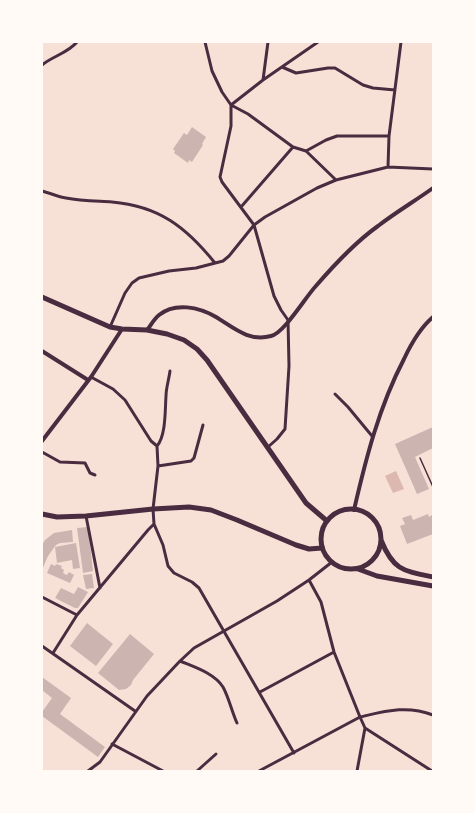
<!DOCTYPE html>
<html>
<head>
<meta charset="utf-8">
<style>
  body { margin:0 }
  #map { position:relative; width:475px; height:813px; overflow:hidden; background:#f7e1d7; font-family:"Source Sans 3",sans-serif }
  canvas { display:block }
  .frame { position:absolute; inset:0; border:43px solid #fffaf5; pointer-events:none }
</style>
</head>
<body>
<div id="map">
<canvas width="475" height="813"></canvas>
<div class="frame"></div>
</div>
<script>
const context = document.querySelector('canvas').getContext('2d');
context.lineJoin = 'round';
function paint(path, color) {
  context.fillStyle = color;
  context.fill(path, 'evenodd');
}
function trace(path, color, width, dash) {
  context.strokeStyle = color;
  context.lineWidth = width;
  context.lineCap = dash ? 'butt' : 'round';
  context.setLineDash(dash || []);
  context.stroke(path);
}
paint(new Path2D(`
  M396,471L404,489L393,493L385,476Z`), '#dcb8b0');
paint(new Path2D(`
  M192,127L206,137L202,144L203,145L192,162L189,160L188,163L174,153L175,151L173,149L184,133L187,135Z
  M433,427V448L415,457L429,489L417,494L395,444Z
  M428,514L429,517L432,515L433,519V534L407,544L400,526L405,524L402,518L411,515L413,520Z
  M88,527L93,571L83,573L77,528Z
  M72,530L73,542L60,543L56,545L48,556L42,570V545L45,540L54,533Z
  M76,543L80,568L73,569L72,560L57,563L55,547Z
  M51,564L55,566L56,564L62,566L61,568L64,570L63,573L67,575L69,572L74,575L70,583L47,573Z
  M92,574L94,588L86,589L83,575Z
  M78,587L88,592L78,608H75L55,598L61,588L74,594Z
  M87,623L113,644L96,666L70,646Z
  M130,634L154,654L133,680L131,685L126,689L119,690L98,673Z
  M42,677L71,698L60,714L105,747L98,757L42,716V712L52,698L42,690Z`), '#ccb4b1');
trace(new Path2D(`
  M420,458L433,487`), '#4a2c40', 1.5);
trace(new Path2D(`
  M205,42L212,71L222,92L231,105L248,114L293,147L306,151L336,180
  M42,65C53,56 68,53 77,42
  M282,67L296,73L328,68H335L363,85L373,88L395,90
  M263,80L268,42
  M231,105V126L220,177L222,182L254,225L274,296L281,310L288,320L289,366L285,429L277,439L268,447
  M231,105L263,80L318,42
  M306,151L326,140L337,136H389
  M388,167L389,136L401,42
  M42,191C50,193 58,197 66,198C81,201 97,201 112,202C159,206 186,227 215,263
  M241,207L293,147
  M110,327L125,293L132,283L139,278L169,271L196,268L223,261L229,256L254,225L265,217L317,188L336,180L388,167L433,169
  M170,371C169,379 166,388 166,396C165,410 166,436 157,446L158,466L153,509L154,524L163,545L168,566L174,573L192,582L199,588L294,753
  M91,377L113,389L125,400L151,441L157,446
  M335,394L348,407L372,436
  M42,452L60,462L85,463L90,473L95,475
  M158,466L191,461L194,458L203,425
  M86,516L100,588
  M309,580L321,602L334,652L360,717C386,711 407,705 433,715
  M42,597L77,615
  M42,646L135,711
  M53,653L77,615L148,530L154,524
  M180,661C194,667 214,673 223,687C229,698 232,712 237,723
  M260,692L334,652
  M365,728L432,771
  M112,744L163,771
  M88,771L100,762L147,696L180,661L194,648L277,601L309,580L332,562
  M197,771L216,754
  M259,771L360,717L365,728L357,771`), '#4a2c40', 3);
trace(new Path2D(`
  M147,330C151,325 154,319 159,315C175,302 199,307 216,317C234,328 249,342 271,336C284,333 305,298 315,287C334,265 354,243 378,226C396,212 415,201 433,188
  M42,351L88,380
  M42,441L91,377L122,329
  M354,510C366,458 379,407 404,359C411,344 420,328 433,317`), '#4a2c40', 4);
trace(new Path2D(`
  M42,297L110,327L122,329L147,330L167,334L184,340L197,349L207,360L306,503L327,521
  M42,514L57,517L86,516L153,509L189,507L211,510L237,520L296,545L309,549L322,548`), '#4a2c40', 5);
trace(new Path2D(`
  M321 539a30 30 0 1 1 60 0a30 30 0 1 1-60 0Z
  M381,540C393,570 403,571 433,577
  M358,569L377,576L433,586`), '#4a2c40', 5);
</script>
</body>
</html>
